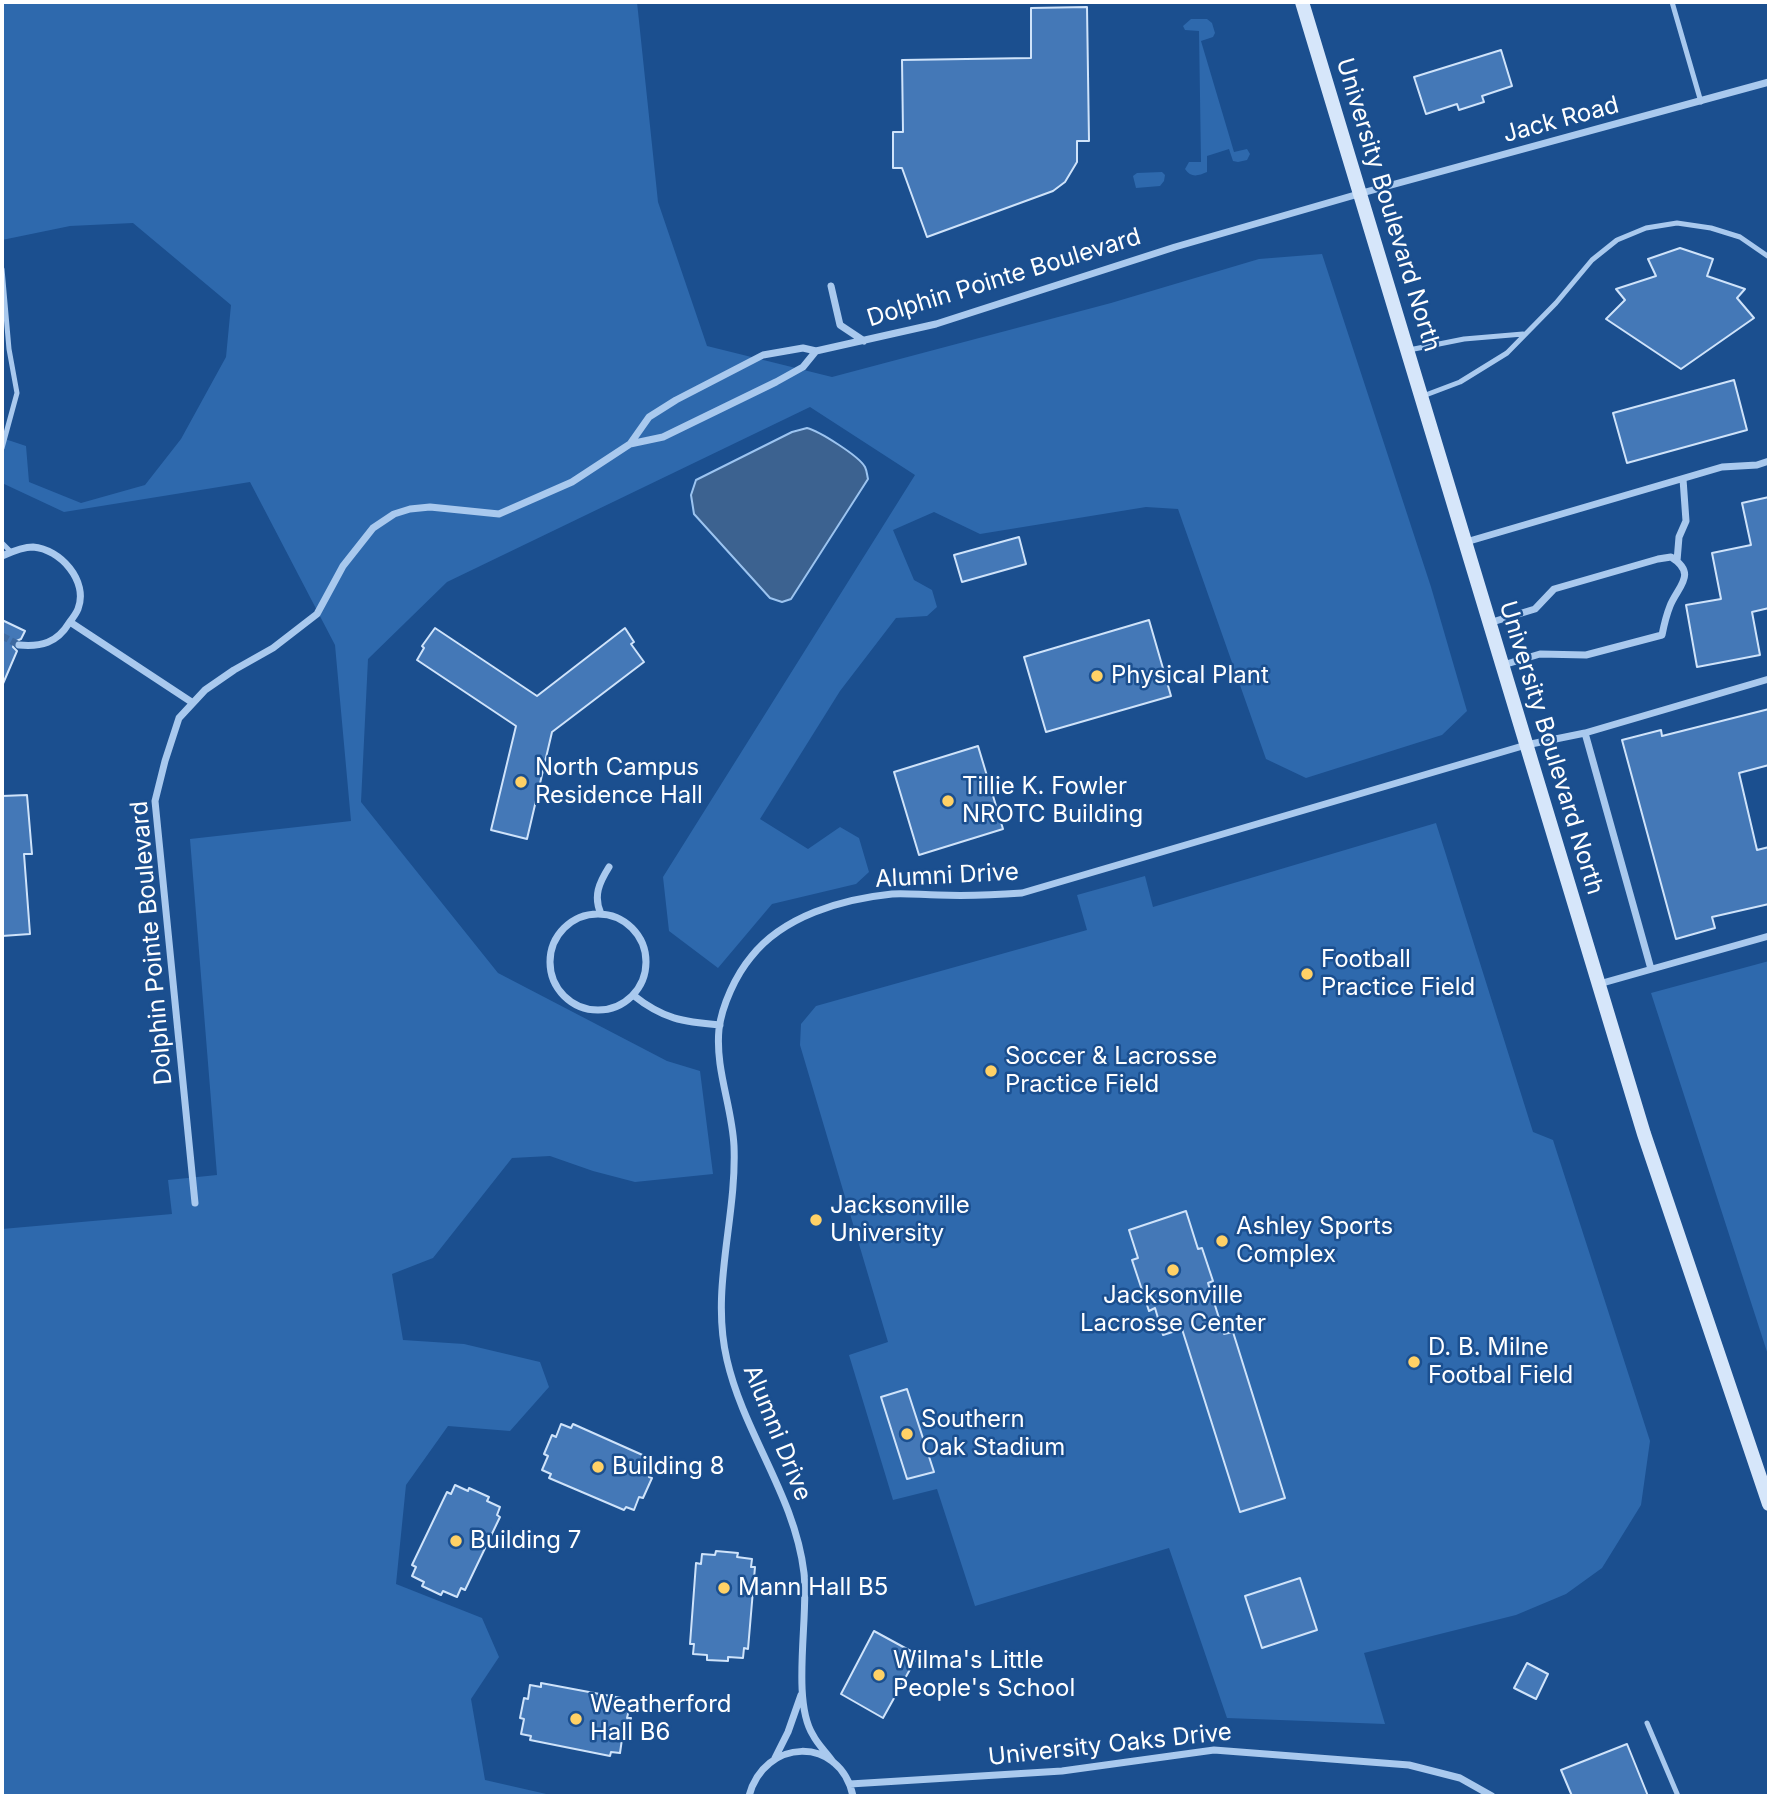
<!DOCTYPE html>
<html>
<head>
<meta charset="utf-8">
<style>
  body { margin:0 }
  #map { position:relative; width:1771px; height:1798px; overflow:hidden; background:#1b4f8f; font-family:Inter,sans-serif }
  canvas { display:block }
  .frame { position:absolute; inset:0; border:4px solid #fff; pointer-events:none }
</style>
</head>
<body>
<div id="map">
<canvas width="1771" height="1798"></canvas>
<div class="frame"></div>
</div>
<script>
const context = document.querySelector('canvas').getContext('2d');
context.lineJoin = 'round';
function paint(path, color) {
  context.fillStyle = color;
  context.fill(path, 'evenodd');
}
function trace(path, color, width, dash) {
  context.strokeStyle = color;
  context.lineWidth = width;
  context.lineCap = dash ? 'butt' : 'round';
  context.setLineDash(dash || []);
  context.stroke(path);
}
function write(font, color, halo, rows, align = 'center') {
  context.font = font + ' Inter,sans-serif';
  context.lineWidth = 5;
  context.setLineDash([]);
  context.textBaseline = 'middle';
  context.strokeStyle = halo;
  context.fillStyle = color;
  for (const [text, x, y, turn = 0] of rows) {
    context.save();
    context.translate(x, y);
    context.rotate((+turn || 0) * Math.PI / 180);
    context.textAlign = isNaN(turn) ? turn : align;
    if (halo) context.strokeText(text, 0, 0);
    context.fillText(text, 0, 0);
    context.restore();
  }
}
paint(new Path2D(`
  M2,2H637L658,202L707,346L832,377L1111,303L1259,259L1322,254L1431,587L1467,711L1442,735L1306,778L1266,759L1178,509L1146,507L980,534L934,512L893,530L914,580L932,590L937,607L927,616L896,618L840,691L760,819L808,849L840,827L859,838L869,872L856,884L772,904L718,968L669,931L663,877L915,475L810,407L447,582L368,659L361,802L498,973L667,1061L700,1071L713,1174L635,1182L593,1171L550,1156L512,1158L433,1258L392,1274L403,1340L464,1344L540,1362L549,1387L510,1431L448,1426L406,1485L396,1584L482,1618L499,1657L471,1699L485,1780L555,1796H2V1229L172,1214L168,1180L217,1175L190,839L351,821L335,645L250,482L64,512L2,483V438L26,446L29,482L81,503L145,485L181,439L226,357L231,305L133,223L70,226L2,240Z
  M1191,19H1207L1212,23L1215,33L1213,37L1201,41L1234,152L1247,149L1250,154L1247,160L1238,162L1233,161L1229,149L1207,156V172C1198,176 1191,178 1185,169L1189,162H1201L1199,31L1185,30L1183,26Z
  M1162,172L1165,175L1164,181L1160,186L1136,188L1133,176L1137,173Z
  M1436,823L1533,1132L1553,1140L1650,1441L1641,1505L1602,1568L1566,1594L1516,1615L1364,1653L1385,1724L1227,1718L1169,1548L975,1606L937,1489L893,1500L849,1355L888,1342L800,1045L801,1024L816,1006L1087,930L1077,895L1145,876L1153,907Z
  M1769,961V1358L1651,993Z`), '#2e69ad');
const water = new Path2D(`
  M807,428C819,431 859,456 865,467C867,471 867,475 868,479L791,599L782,602L770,598L694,514L691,495L696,480L792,432Z`);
paint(water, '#3c6290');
trace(water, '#9cc4f0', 2);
const building = new Path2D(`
  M1087,7L1089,141H1077V162L1065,182L1053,191L927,237L902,168H893V132H903L902,60L1031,58V8Z
  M1501,50L1512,86L1482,96L1484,102L1459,110L1457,104L1426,114L1414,77Z
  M1680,248L1713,259L1707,276L1745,289L1737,298L1754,318L1681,369L1606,319L1625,300L1616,289L1656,276L1648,259Z
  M1734,380L1747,430L1627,463L1613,413Z
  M1769,497V608L1752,612L1760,655L1697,667L1686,605L1721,599L1712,553L1751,545L1742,503Z
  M1019,537L1026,564L962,582L954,555Z
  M2,620L25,631L21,639L14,642L13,647L17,651L2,686Z
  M1149,620L1171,696L1046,732L1024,657Z
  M435,628L537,696L625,628L634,642L631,644L644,662L552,732L527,839L491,830L516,726L417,660L424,648L422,646Z
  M1769,709V765L1739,773L1757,850L1769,847V904L1712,917L1715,928L1676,939L1622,740L1661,730L1662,736Z
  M978,746L1003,829L919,855L894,772Z
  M27,795L32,854H24L30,934L2,936V796Z
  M1186,1211L1198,1249L1202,1248L1213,1281L1208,1283L1224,1334L1233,1332L1285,1498L1240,1512L1182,1329L1163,1335L1155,1308L1149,1311L1132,1260L1138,1258L1129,1230Z
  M907,1389L934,1472L907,1479L881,1397Z
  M561,1424L571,1428L573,1424L647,1457L645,1461L654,1465L649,1477L652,1478L643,1498L639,1497L634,1510L626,1507L624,1510L549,1478L551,1474L542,1470L548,1456L544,1454L552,1435L556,1437Z
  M455,1485L468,1491L469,1488L489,1497L487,1501L500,1507L497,1515L500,1517L465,1590L461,1588L457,1597L443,1591L441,1595L422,1586L424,1582L412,1576L416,1567L412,1565L447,1492L451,1494Z
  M716,1551L738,1553L737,1557L752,1559L751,1567H755L748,1649L744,1648L743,1658L728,1657V1661L707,1660V1655L693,1654L694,1644H690L696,1563L701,1564L702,1554L715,1555Z
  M1300,1578L1317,1630L1262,1648L1245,1596Z
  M874,1631L918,1655L883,1718L841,1694Z
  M1527,1663L1548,1674L1536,1699L1514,1688Z
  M541,1683L621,1698L620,1703L630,1705L627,1718H631L626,1740L622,1739L620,1753L611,1752L610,1756L530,1740L531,1736L521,1734L524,1719L520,1718L524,1698L528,1699L530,1685L541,1687Z
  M1627,1744L1648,1796H1572L1561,1770Z`);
paint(building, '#4478b7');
trace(building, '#cfe3fa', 2);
trace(new Path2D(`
  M2,636L19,645`), '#3d69a0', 7, [7, 3.5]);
trace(new Path2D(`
  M1672,2L1701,102
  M1409,350L1464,339L1523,334
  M1423,396L1460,382L1507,353L1556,303L1592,260L1617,240L1646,228L1677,223L1711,228L1740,237L1769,257
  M2,448L17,393L9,349L2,269
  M2,543L11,552
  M1647,1723L1678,1796`), '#a9c9ee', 5);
trace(new Path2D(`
  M831,286L840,325L864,341
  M630,444L649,417L676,400L763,355L803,348L816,351
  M1466,542L1722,467L1757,465L1769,461
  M2,556C11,552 22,547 33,547C60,549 89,581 78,609C76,614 72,619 69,623C57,643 41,647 19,645
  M1677,561L1679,537L1686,521L1683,479
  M70,622L193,703
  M1489,623L1535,609L1554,589L1658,559L1671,557C1698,574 1678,586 1670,606C1666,616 1664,625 1662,635L1586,655L1540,654L1503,665
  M1585,733L1651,969
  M601,914C593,896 599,883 609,867
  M550 962a48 48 0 1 1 96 0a48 48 0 1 1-96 0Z
  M1599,984L1769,936
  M633,995C663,1019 683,1022 720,1025
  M195,1203L155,801L165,761L179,718L205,690L234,670L273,648L317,614L343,566L373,528L394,514L410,509L430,507L499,514L572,482L630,444L663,437L776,382L803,367L816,351L936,324L1175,247L1362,193L1769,82
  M775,1758L788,1732L801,1695
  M833,1762C827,1753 818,1745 813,1735C791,1700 809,1616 804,1573C795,1496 744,1434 727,1360C710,1289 737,1218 734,1146C732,1106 715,1069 719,1029C722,1005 736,975 751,957C783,916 842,899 892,894C907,893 923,895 938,895C966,896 994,895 1022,893L1526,745L1585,733L1769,679
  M850,1784L1062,1771L1214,1750L1409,1765L1460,1778L1492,1796
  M749,1796C764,1738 840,1735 853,1796`), '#a9c9ee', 7);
trace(new Path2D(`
  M1302,2L1644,1134L1769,1504`), '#d6e6fa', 14);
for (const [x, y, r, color] of [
  [1097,676,7,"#ffd166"],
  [521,782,7,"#ffd166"],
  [948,801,7,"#ffd166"],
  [1307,974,7,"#ffd166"],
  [991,1071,7,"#ffd166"],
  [816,1220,7,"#ffd166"],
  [1222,1241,7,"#ffd166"],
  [1173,1270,7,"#ffd166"],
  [1414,1362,7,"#ffd166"],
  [907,1434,7,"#ffd166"],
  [598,1467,7,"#ffd166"],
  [456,1541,7,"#ffd166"],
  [724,1588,7,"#ffd166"],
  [879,1675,7,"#ffd166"],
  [576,1719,7,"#ffd166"]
]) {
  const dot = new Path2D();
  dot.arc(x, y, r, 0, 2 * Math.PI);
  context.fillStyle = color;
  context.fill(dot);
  trace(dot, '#1b4f8f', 2.5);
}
write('24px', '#fff', '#1b4f8f', [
  ["Jack Road",1561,120,-15],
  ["University Boulevard North",1388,205,73],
  ["Dolphin Pointe Boulevard",1004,278,-17],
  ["University Boulevard North",1551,748,73],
  ["Alumni Drive",947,876,-3],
  ["Dolphin Pointe Boulevard",152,943,-95],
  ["Alumni Drive",777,1433,68],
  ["University Oaks Drive",1110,1745,-6]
]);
write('24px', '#fff', '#1b4f8f', [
  ["Physical Plant",1111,676],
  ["North Campus",535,768],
  ["Residence Hall",535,796],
  ["Tillie K. Fowler",962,787],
  ["NROTC Building",962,815],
  ["Football",1321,960],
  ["Practice Field",1321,988],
  ["Soccer & Lacrosse",1005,1057],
  ["Practice Field",1005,1085],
  ["Jacksonville",830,1206],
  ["University",830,1234],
  ["Ashley Sports",1236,1227],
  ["Complex",1236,1255],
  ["Jacksonville",1173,1296,"center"],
  ["Lacrosse Center",1173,1324,"center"],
  ["D. B. Milne",1428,1348],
  ["Footbal Field",1428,1376],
  ["Southern",921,1420],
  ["Oak Stadium",921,1448],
  ["Building 8",612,1467],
  ["Building 7",470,1541],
  ["Mann Hall B5",738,1588],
  ["Wilma's Little",893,1661],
  ["People's School",893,1689],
  ["Weatherford",590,1705],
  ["Hall B6",590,1733]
], 'left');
</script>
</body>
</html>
